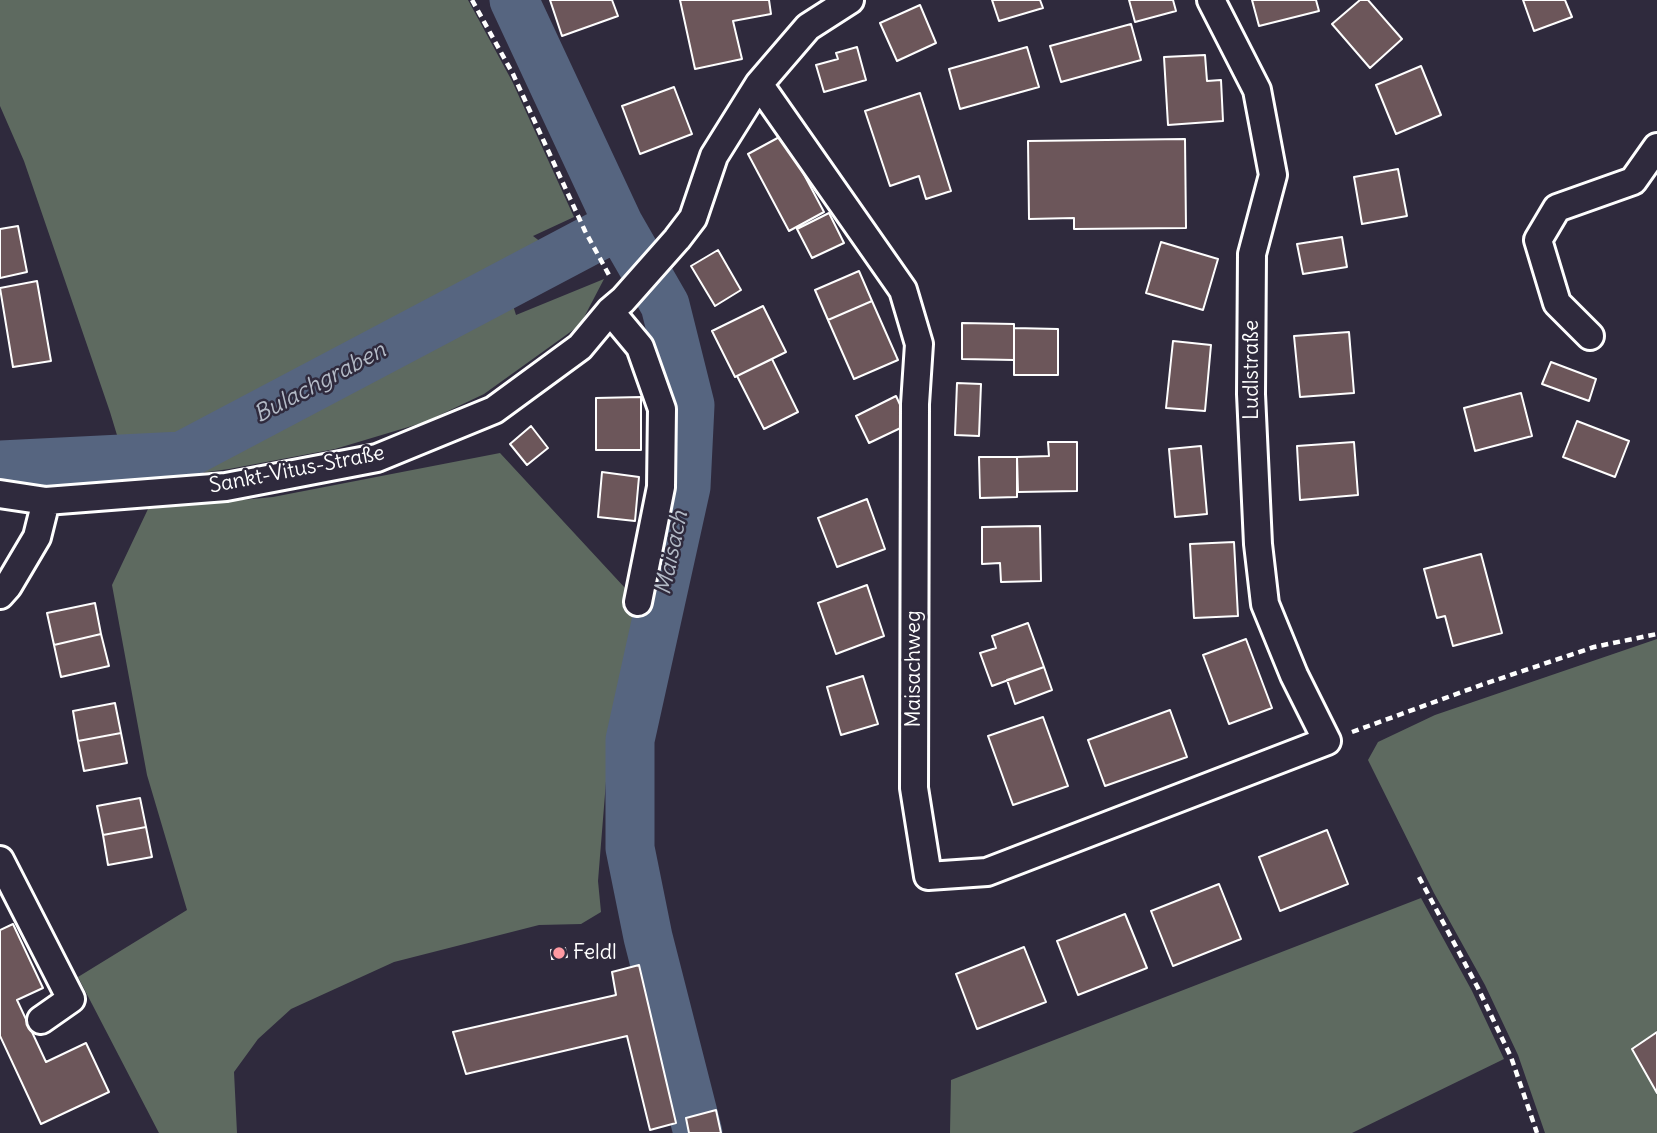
<!DOCTYPE html>
<html>
<head>
<meta charset="utf-8">
<style>
  body { margin:0 }
  canvas { display:block; background:#2f2a3d }
</style>
</head>
<body>
<canvas width="1657" height="1133"></canvas>
<script>
const context = document.querySelector('canvas').getContext('2d');
context.lineJoin = 'round';
function paint(path, color) {
  context.fillStyle = color;
  context.fill(path, 'evenodd');
}
function trace(path, color, width, dash) {
  context.strokeStyle = color;
  context.lineWidth = width;
  context.lineCap = dash ? 'butt' : 'round';
  context.setLineDash(dash || []);
  context.stroke(path);
}
function write(font, color, halo, rows, align = 'center') {
  context.font = font + ' Delius,sans-serif';
  context.lineWidth = 5;
  context.setLineDash([]);
  context.textBaseline = 'middle';
  context.strokeStyle = halo;
  context.fillStyle = color;
  for (const [text, x, y, turn = 0] of rows) {
    context.save();
    context.translate(x, y);
    context.rotate((+turn || 0) * Math.PI / 180);
    context.textAlign = isNaN(turn) ? turn : align;
    if (halo) context.strokeText(text, 0, 0);
    context.fillText(text, 0, 0);
    context.restore();
  }
}
paint(new Path2D(`
  M0,0H468L512,81L574,217L533,236L550,249L511,299L516,315L604,279L580,325L484,394L425,422L335,449L229,469L134,482L127,468L110,412L24,161L0,106Z
  M500,453L638,602L610,732L598,881L601,912L581,924L539,925L394,962L291,1009L258,1039L234,1072L237,1133H159L78,977L187,910L147,775L112,585L148,509L273,497Z
  M1657,639V1032L1632,1049L1657,1093V1133H1545L1518,1055L1485,985L1434,893L1368,760L1378,742L1435,715Z
  M1421,898L1472,991L1504,1059L1352,1133H950L951,1080Z`), '#5e6a60');
trace(new Path2D(`
  M514,0L619,225L665,305L690,405L686,487L630,740V848L648,937L698,1133
  M0,465L182,456L619,225`), '#566580', 49);
const building = new Path2D(`
  M550,0H612L618,16L562,36Z
  M680,0H769L771,14L733,21L742,59L695,69Z
  M992,0H1040L1043,8L999,21Z
  M1129,0H1173L1176,11L1135,22Z
  M1252,0H1316L1319,11L1259,26Z
  M1360,0H1368L1402,39L1370,68L1332,24Z
  M1523,0H1565L1572,17L1534,31Z
  M920,5L936,43L897,61L880,23Z
  M1131,24L1141,60L1061,82L1050,46Z
  M857,47L866,80L824,92L816,65L838,59L836,53Z
  M1027,47L1039,87L960,109L949,69Z
  M1205,55L1207,81L1221,80L1223,121L1168,125L1164,57Z
  M1421,66L1441,115L1396,134L1376,85Z
  M674,87L692,134L640,154L622,106Z
  M920,93L951,191L926,199L919,176L890,186L865,111Z
  M783,135L824,212L789,231L748,154Z
  M1185,139L1186,228L1074,229V218L1029,219L1028,141Z
  M1398,169L1407,216L1362,224L1354,177Z
  M829,213L844,243L812,258L797,229Z
  M18,226L27,272L0,278V229Z
  M1342,237L1347,267L1303,274L1297,244Z
  M1161,242L1218,259L1203,310L1146,293Z
  M718,250L741,290L715,306L691,266Z
  M859,271L872,301L828,320L815,290Z
  M37,281L51,361L13,367L0,288Z
  M872,301L898,360L854,379L828,320Z
  M763,306L786,352L735,377L712,331Z
  M962,323L1014,324V360L962,359Z
  M1014,328L1058,329V375H1014Z
  M1349,332L1354,393L1300,397L1294,336Z
  M1173,341L1211,345L1205,411L1166,408Z
  M772,359L798,412L764,429L737,376Z
  M1551,362L1596,379L1589,401L1542,384Z
  M957,383L981,384L979,436L955,435Z
  M1521,393L1532,436L1475,451L1464,408Z
  M896,396L909,424L869,443L856,416Z
  M641,397V450H596V398Z
  M1577,421L1629,441L1615,477L1563,457Z
  M531,426L548,448L527,465L510,444Z
  M1048,442H1077V491L1018,492L1017,457L1049,456Z
  M1354,442L1358,495L1300,500L1297,446Z
  M1201,446L1207,514L1175,517L1169,449Z
  M979,457H1017V497L980,498Z
  M602,472L639,477L635,521L598,517Z
  M867,499L885,549L837,567L818,518Z
  M1040,526L1041,581L1001,582L1000,563L982,564V527Z
  M1234,542L1238,616L1194,618L1190,544Z
  M1481,554L1502,633L1453,646L1445,616L1437,618L1424,569Z
  M867,585L884,636L836,654L818,603Z
  M95,603L101,634L54,645L47,613Z
  M1028,623L1044,667L992,686L980,653L996,648L992,636Z
  M101,634L109,666L61,677L54,645Z
  M1246,639L1272,708L1229,724L1203,655Z
  M1044,667L1052,690L1015,704L1007,680Z
  M863,676L878,724L841,735L827,687Z
  M115,703L121,733L78,741L73,711Z
  M1170,710L1187,757L1105,786L1088,740Z
  M1043,717L1068,786L1013,805L988,736Z
  M121,733L127,763L84,771L78,741Z
  M140,798L146,827L103,835L97,806Z
  M146,827L152,857L108,865L103,835Z
  M1327,830L1348,884L1280,911L1259,857Z
  M1219,884L1241,939L1173,966L1151,911Z
  M1125,914L1147,968L1078,995L1057,941Z
  M13,924L43,988L17,1000L46,1062L86,1043L109,1092L41,1124L0,1036V930Z
  M1024,947L1046,1002L977,1029L956,974Z
  M565,948L567,957L552,959L551,950Z
  M639,965L676,1123L650,1130L627,1036L466,1074L453,1032L616,995L612,972Z
  M1657,1032V1093L1632,1049Z
  M716,1110L721,1133H689L686,1118Z`);
paint(building, '#6c565a');
trace(building, '#fff', 2);
const minor = new Path2D(`
  M759,84L903,290L919,344L915,404L914,788L928,876L987,872L1327,741L1294,675L1265,604L1258,544L1251,394L1252,254L1273,175L1257,90L1211,0
  M610,311L640,347L662,409L661,487L638,602
  M1590,336L1557,303L1538,240L1557,208L1633,181L1657,147
  M0,494L46,501L226,487L377,458L494,410L580,347L610,311L623,300L677,239L693,218L714,156L759,84L808,27L850,0
  M0,595L8,586L37,537L46,501
  M0,860L71,999L41,1020`);
trace(minor, '#fff', 32);
trace(new Path2D(`
  M472,0L513,74L585,231L609,275
  M1352,732L1481,685L1594,647L1657,634
  M1419,877L1478,988L1511,1057L1537,1133`), '#fff', 4.5, [7, 5]);
trace(minor, '#2f2a3d', 26);
for (const [x, y, r, color] of [
  [559,953,7,"#ff9aa2"]
]) {
  const dot = new Path2D();
  dot.arc(x, y, r, 0, 2 * Math.PI);
  context.fillStyle = color;
  context.fill(dot);
  trace(dot, '#2f2a3d', 2.5);
}
write('21px', '#fff', '#2f2a3d', [
  ["Ludlstraße",1252,370,-90],
  ["Sankt-Vitus-Straße",297,470,-11],
  ["Maisachweg",914,669,-90]
]);
write('21px', '#fff', '#2f2a3d', [
  ["Feldl",573,953]
], 'left');
write('italic 23px', '#b3bac6', '#2f2a3d', [
  ["Bulachgraben",320,383,-28],
  ["Maisach",672,553,-78]
]);
</script>
</body>
</html>
